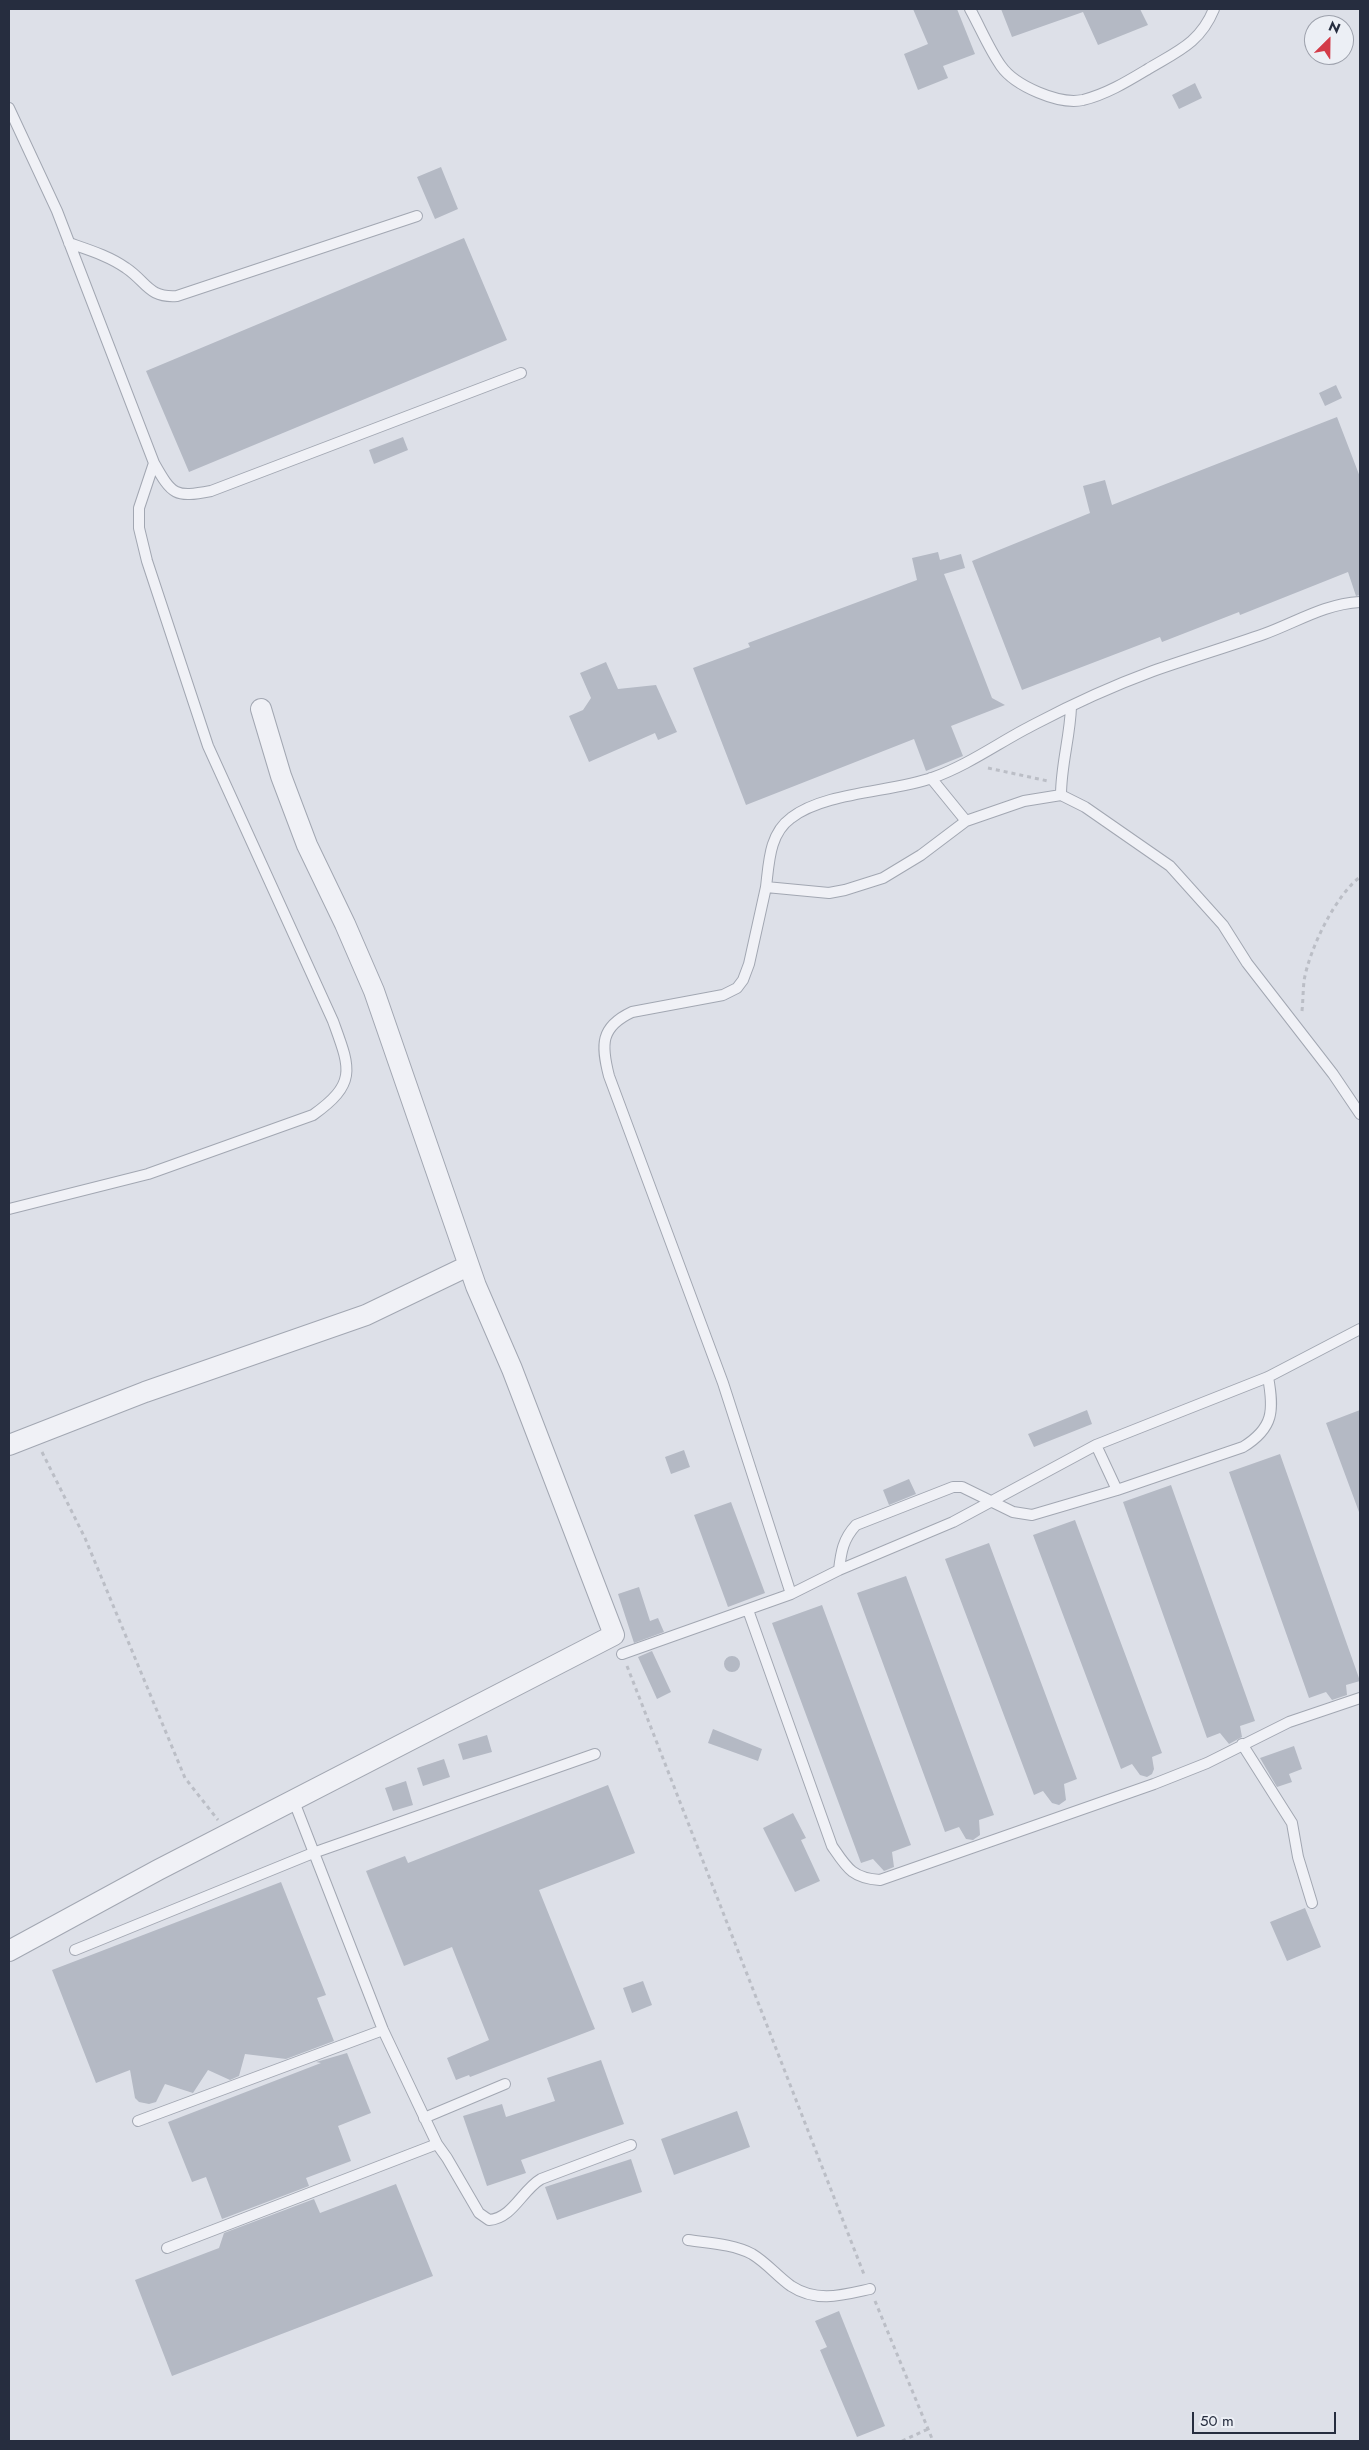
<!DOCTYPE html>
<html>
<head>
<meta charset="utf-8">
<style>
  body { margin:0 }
  #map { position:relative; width:1369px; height:2450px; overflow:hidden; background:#dde0e8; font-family:Jost,sans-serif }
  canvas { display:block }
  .frame { position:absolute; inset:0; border:10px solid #262d3f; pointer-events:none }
  .north { position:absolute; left:1304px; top:15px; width:50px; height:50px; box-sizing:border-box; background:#eceff5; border:1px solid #9da1ac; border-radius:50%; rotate:23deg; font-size:14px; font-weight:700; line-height:20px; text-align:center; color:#262d3f }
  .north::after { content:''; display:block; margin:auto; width:18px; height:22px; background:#d33b48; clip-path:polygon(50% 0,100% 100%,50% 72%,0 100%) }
  .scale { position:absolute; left:1192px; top:2412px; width:144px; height:22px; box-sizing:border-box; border:2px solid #262d3f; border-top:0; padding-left:6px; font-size:15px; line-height:18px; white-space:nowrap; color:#262d3f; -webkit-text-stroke:4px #eceff5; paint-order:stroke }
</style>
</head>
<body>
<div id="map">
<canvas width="1369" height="2450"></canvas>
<div class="frame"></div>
<div class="north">N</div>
<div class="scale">50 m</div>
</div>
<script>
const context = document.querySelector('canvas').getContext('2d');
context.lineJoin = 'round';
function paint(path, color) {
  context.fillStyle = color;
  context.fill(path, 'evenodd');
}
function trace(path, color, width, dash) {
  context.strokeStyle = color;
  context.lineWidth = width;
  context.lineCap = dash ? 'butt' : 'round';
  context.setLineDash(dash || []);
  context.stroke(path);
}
paint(new Path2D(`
  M913,9H957L975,54L943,66L948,78L918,90L904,54L928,44Z
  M1001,9H1140L1148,25L1098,45L1083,12L1012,37Z
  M1195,83L1202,98L1179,109L1172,95Z
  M441,167L458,209L435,219L417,177Z
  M464,238L507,340L189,472L146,371Z
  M1336,385L1342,398L1325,406L1319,393Z
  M1337,417L1360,477V595L1356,596L1348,572L1240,615L1239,612L1162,642L1160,637L1022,690L972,561L1090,513L1083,486L1105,480L1112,505Z
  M403,437L408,450L374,464L369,450Z
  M938,552L940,560L961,554L965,568L944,574L992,698L1005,705L951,726L963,756L926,771L914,739L746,805L693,668L750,647L748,643L917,580L912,558Z
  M606,662L618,689L656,685L677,732L658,740L655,733L589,762L569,716L583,710L591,698L580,673Z
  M1087,1410L1092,1424L1034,1447L1028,1434Z
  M1360,1410V1512H1359L1326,1423Z
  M684,1450L690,1467L671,1474L665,1457Z
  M1280,1454L1360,1681L1346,1685L1347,1695L1332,1700L1326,1692L1309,1698L1229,1472Z
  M909,1479L916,1494L889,1505L883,1490Z
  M1171,1485L1255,1721L1240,1726L1242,1737L1229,1744L1220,1733L1207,1738L1123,1502Z
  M731,1502L765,1593L728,1607L694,1515Z
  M1075,1520L1162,1753L1152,1757L1154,1769L1152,1774L1147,1777L1140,1775L1132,1764L1121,1769L1033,1535Z
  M989,1543L1077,1779L1064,1784L1066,1800L1059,1805L1052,1803L1043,1791L1034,1795L945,1559Z
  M906,1576L994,1815L979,1820L980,1835L973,1840L966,1839L959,1827L945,1832L857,1593Z
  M639,1587L650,1621L658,1618L664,1632L634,1643L618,1594Z
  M822,1605L911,1845L892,1852L894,1867L884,1871L873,1859L861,1863L772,1623Z
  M652,1651L671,1692L657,1699L638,1657Z
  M724 1664a8 8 0 1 1 16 0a8 8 0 1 1-16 0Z
  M713,1729L762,1749L758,1761L708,1743Z
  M487,1735L492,1752L463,1760L458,1744Z
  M1294,1746L1302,1769L1289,1774L1292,1782L1277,1787L1260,1758Z
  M444,1759L450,1777L423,1786L417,1768Z
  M406,1781L413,1805L393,1811L385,1788Z
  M608,1785L635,1853L539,1890L595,2029L470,2077L469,2075L456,2080L447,2058L489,2040L452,1947L404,1966L366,1871L405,1856L408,1863Z
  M793,1813L806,1838L801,1840L820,1881L795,1892L763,1828Z
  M281,1882L326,1995L317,1998L334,2041L286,2059L245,2054L239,2076L230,2080L208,2070L193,2093L165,2084L156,2102L149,2104L139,2102L135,2098L130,2070L96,2083L52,1970Z
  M1305,1908L1321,1947L1287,1961L1270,1922Z
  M643,1981L652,2005L632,2013L623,1988Z
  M347,2053L371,2113L338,2126L351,2161L306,2178L309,2186L222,2219L206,2177L192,2182L168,2122L321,2063L316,2062Z
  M601,2060L624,2124L521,2160L526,2173L487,2186L463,2116L502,2104L506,2117L555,2101L547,2078Z
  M737,2111L750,2147L674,2175L661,2139Z
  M631,2159L642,2192L557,2220L545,2187Z
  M396,2184L433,2276L172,2376L135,2280L219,2248L224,2233L314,2199L320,2213Z
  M839,2311L885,2426L857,2437L820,2350L827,2347L815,2321Z`), '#b4b9c4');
const service = new Path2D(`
  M970,9C980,27 989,49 1001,66C1015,86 1059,105 1083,100C1107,94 1128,81 1148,69C1178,51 1200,43 1214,9
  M9,108L57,211L154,463C172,495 175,498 211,491L521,373
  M69,243C89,250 109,256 126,268C147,282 148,298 177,296L417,216
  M1360,602C1324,604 1297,622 1264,634C1227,647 1190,658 1153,671C1115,685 1071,705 1035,724C1001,741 969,765 932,778C892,792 824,792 791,818C769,834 769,863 766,887L829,893L845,890L883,878L921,855L966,821L1024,801L1061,795L1085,807L1170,866L1223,925L1247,963L1333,1074L1360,1114
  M931,778L966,821
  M1061,795C1061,765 1070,737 1071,707
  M9,1209L148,1174L313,1115C358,1083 350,1068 333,1021L208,746L147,561L139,528V508L154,463
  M1096,1445L1117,1490
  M839,1570C841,1552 843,1539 856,1525L953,1487H962L1013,1512L1032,1515L1117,1490L1243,1447C1274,1428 1274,1410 1268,1377
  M791,1594L839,1570L953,1522L1096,1445L1268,1377L1360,1329
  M748,1610L832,1846C847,1868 852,1878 880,1880L1154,1784L1207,1763L1289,1722L1360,1698
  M622,1654L791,1594L723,1383L609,1076C601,1045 600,1027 632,1012L723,995L737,988L743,980L749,964L766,887
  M1242,1744L1292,1823L1298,1857L1312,1903
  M75,1950L313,1853L595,1754
  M424,2118L505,2084
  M138,2121L383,2030
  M437,2144L447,2158L479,2213L489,2220C513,2218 522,2190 541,2179L631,2145
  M688,2240C708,2243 733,2244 752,2254C767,2263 777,2276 791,2286C817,2303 843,2295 870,2289
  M167,2248L437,2144L383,2030L293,1799`);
const minor = new Path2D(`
  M9,1445L145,1392L366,1315L468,1266
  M9,1951L158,1870L614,1635L512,1369L476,1286L374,991L345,924L307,845L281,776L261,709`);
trace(service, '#a2a7b2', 12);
trace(minor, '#a2a7b2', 22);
trace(new Path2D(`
  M988,768L1048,781
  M1302,1011C1303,1001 1303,991 1304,981C1309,950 1335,896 1360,877
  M42,1452L85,1538L185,1778L218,1820
  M627,1666L865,2277
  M875,2301L933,2441
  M902,2441L928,2429`), '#bbbec6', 3, [4, 4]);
trace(service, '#f0f1f6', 10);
trace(minor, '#f0f1f6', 20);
</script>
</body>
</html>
